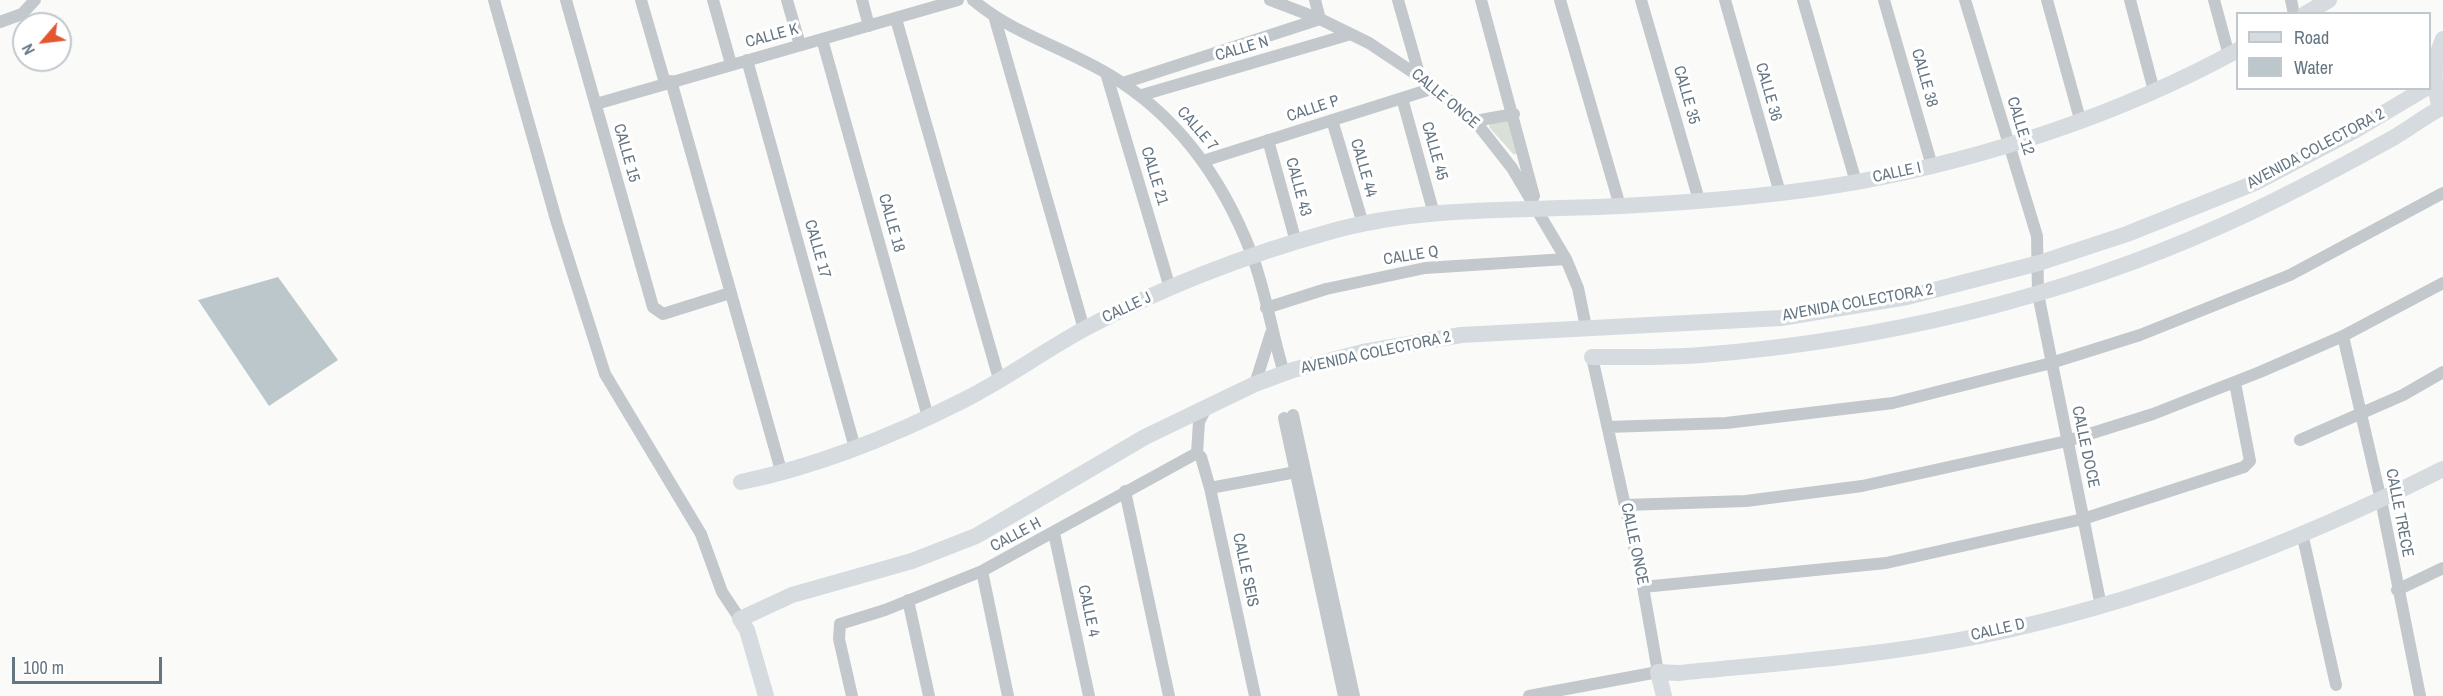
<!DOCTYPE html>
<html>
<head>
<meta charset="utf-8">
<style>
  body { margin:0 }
  #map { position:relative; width:2443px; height:696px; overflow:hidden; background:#fafaf8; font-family:"Archivo Narrow",sans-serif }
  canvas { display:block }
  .legend { position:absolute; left:2236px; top:12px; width:195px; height:78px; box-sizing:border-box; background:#fff; border:2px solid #c1c8cd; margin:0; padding:8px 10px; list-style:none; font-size:18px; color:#657683 }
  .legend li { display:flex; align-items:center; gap:12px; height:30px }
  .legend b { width:30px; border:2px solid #c1c8cd }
  .north { position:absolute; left:12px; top:12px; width:60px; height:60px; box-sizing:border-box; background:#fff; border:2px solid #c1c8cd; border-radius:50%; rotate:242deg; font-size:16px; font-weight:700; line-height:24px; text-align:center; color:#657683 }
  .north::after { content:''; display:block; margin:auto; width:21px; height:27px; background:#e4572e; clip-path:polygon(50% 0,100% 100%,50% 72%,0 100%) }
  .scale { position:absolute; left:12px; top:657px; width:150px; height:27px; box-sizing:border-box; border:3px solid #657683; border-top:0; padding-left:8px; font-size:18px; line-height:21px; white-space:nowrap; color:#657683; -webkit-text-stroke:4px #fff; paint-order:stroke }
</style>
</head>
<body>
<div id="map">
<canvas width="2443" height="696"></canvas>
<ul class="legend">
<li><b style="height:8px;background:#d6dbdf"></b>Road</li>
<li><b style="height:16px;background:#bbc7cb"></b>Water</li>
</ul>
<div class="north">N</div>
<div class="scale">100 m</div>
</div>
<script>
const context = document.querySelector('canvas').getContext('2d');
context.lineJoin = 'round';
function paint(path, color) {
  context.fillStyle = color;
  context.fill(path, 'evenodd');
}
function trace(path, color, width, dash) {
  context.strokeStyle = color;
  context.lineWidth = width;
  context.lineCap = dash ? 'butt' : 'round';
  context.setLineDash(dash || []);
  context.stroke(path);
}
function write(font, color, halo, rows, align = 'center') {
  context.font = font + ' "Archivo Narrow",sans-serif';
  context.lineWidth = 6;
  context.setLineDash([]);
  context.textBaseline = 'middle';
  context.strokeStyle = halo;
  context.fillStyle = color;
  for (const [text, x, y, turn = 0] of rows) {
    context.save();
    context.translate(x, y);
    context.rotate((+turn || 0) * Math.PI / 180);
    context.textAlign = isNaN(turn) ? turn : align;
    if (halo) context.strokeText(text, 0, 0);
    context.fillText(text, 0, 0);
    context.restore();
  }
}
paint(new Path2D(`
  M1509,120L1519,151L1514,155L1489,127L1490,124Z`), '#dadfd7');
paint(new Path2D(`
  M278,277L338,360L269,406L198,300Z`), '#bbc7cb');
trace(new Path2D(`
  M494,0L557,223L605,374L701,534L722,592L740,619
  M566,0L653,307L663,314L730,293
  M641,0L665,83
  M713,0L731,64
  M787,0L800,45
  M862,0L869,26
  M973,0C1013,34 1063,47 1108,74C1177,115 1223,179 1252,255C1266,292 1272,334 1284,373
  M1270,0L1320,19L1369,43L1420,77L1475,121L1512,168L1566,259L1578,288L1586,327
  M1398,0L1420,77
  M1481,0L1534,196
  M1560,0L1620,206
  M1641,0L1699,200
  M1725,0L1780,193
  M1803,0L1856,182
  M1884,0L1932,166
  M1965,0L2037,236L2038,294L2101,606
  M2047,0L2080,119
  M2130,0L2154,91
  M2214,0L2229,55
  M2291,0L2294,14
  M896,19L999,379
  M995,19L1084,329
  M0,22L22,14L35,0
  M822,39L928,417
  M747,60L855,448
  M1106,73L1170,288
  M671,81L782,474
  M1123,83L1320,19L1315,0
  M1142,95L1351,34
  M1402,98L1434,214
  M596,104L958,0
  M1332,120L1363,224
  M1475,121L1514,114
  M1268,140L1296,242
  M1203,161L1434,88
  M1266,308L1326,289L1425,268L1566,259
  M2343,336L2381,500L2420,696
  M1255,384L1271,333
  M1293,415L1354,696
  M1284,418L1344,696
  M1608,427L1726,423L1893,403L2051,363L2140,335L2290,275L2443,193
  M2300,440L2403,395L2443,372
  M1197,453L1201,457L1210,488L1255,696
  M1197,453L1199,422L1207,406
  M1210,488L1296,472
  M1125,491L1169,696
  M1625,505L1746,501L1862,486L2067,441L2153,414L2260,372L2343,336L2443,283
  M1054,533L1089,696
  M2302,533L2336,685
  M982,571L1008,696
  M1643,587L1886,563L2083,519L2244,467L2250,461L2235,383
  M2397,590L2443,568
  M908,600L929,696
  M852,696L839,639L840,624L885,610L982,571L1197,453
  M1529,696L1658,672L1643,587L1592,357`), '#c3c8cc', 12);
trace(new Path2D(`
  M2305,14L2329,0
  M2440,109C2433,82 2432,64 2443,39
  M1592,357C1628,357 1665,358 1701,355C1879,341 2059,299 2223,225C2281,199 2337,169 2393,138C2410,128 2425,116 2443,107
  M741,482C819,466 893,436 964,400C1006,379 1045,350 1086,328C1163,287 1246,255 1329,232C1423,205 1524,211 1621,206C1699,202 1779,196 1857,182C1987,158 2121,114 2238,50
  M766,696L747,630L740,619L792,595L912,561L976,536L1145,437L1255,384L1293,370L1363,352L1461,335L1781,318L1907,297L2039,263L2127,234L2257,182L2352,132L2426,88
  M1664,696L1658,672L1678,673C1779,663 1880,656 1980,636C2140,603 2298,542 2443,469`), '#d6dbdf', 16);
write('16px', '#657683', '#fff', [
  ["CALLE K",772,36,-15],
  ["CALLE N",1242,49,-16],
  ["CALLE 38",1924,78,74],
  ["CALLE 36",1768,92,74],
  ["CALLE 35",1686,95,74],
  ["CALLE ONCE",1445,99,40],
  ["CALLE P",1313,109,-18],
  ["CALLE 12",2020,126,73],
  ["CALLE 7",1197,129,49],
  ["AVENIDA COLECTORA 2",2316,149,-28],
  ["CALLE 45",1434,151,74],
  ["CALLE 15",626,153,74],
  ["CALLE 44",1363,168,74],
  ["CALLE I",1897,173,-12],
  ["CALLE 21",1154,176,73],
  ["CALLE 43",1298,187,75],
  ["CALLE 18",891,223,74],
  ["CALLE 17",817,249,74],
  ["CALLE Q",1411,256,-9],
  ["AVENIDA COLECTORA 2",1858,303,-10],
  ["CALLE J",1127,308,-25],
  ["AVENIDA COLECTORA 2",1376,353,-12],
  ["CALLE DOCE",2085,447,78],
  ["CALLE TRECE",2399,513,79],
  ["CALLE H",1016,535,-28],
  ["CALLE ONCE",1634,544,78],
  ["CALLE SEIS",1245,570,78],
  ["CALLE 4",1088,611,78],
  ["CALLE D",1998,630,-13]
]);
</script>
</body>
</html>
